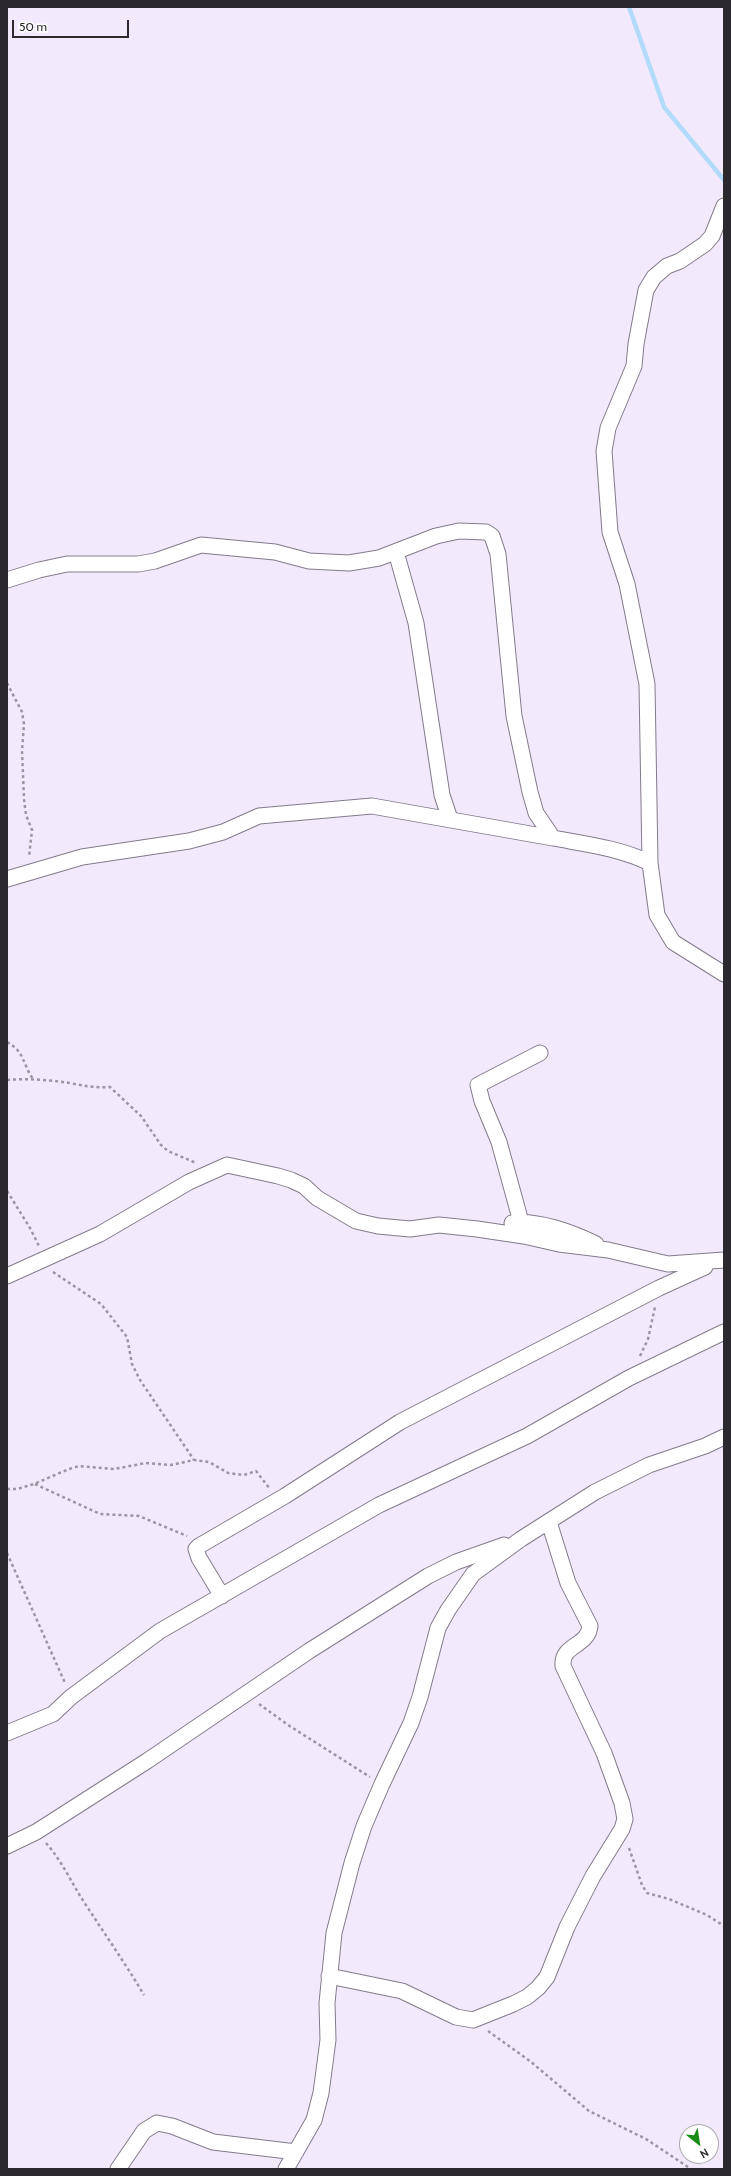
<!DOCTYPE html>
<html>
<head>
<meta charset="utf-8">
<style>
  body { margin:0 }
  #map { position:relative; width:731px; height:2176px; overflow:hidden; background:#f2eafc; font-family:Cabin,sans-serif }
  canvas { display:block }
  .frame { position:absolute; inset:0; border:8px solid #2b282e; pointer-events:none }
  .north { position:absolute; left:679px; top:2124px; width:40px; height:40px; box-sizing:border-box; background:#fff; border:1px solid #aaa9ab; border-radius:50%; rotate:150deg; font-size:11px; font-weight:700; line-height:16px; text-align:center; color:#2b282e }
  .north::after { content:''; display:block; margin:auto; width:14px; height:18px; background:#198e16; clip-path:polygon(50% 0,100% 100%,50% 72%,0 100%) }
  .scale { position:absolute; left:12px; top:20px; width:117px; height:18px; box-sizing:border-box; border:2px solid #2b282e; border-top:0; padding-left:5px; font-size:12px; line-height:14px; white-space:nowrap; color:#2b282e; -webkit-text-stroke:3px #fff; paint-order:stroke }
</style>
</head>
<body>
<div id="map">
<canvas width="731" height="2176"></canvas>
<div class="frame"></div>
<div class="north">N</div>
<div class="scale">50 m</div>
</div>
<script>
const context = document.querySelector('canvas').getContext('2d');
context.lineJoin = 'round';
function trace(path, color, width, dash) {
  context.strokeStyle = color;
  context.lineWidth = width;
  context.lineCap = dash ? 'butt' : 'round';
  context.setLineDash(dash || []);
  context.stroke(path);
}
trace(new Path2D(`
  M629,7L664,107L724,180`), '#b2dbfb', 4.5);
const minor = new Path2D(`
  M396,552L416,623L442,795L450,819
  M7,580L39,570L67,564H138L155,561L201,545L275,552L309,561L349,563L379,558L436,536L459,531L486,532L492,536L498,554L514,716L530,792L536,813L553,838C585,844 620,848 650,863L657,915L673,942L724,974
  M650,863L647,684L627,584L610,532L604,451L608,428L634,366L636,344L646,290L654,277L667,266L680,261L705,244L712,236L724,206
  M7,879L82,857L189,841L223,832L259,816L372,806L553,838
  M521,1222L499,1142L482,1101L478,1085L540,1053
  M512,1223C540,1220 571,1232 596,1244
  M7,1276L100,1234L189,1182L227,1165L278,1176L291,1180L304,1186L317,1198L356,1221L378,1226L410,1229L439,1225L477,1229L524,1236L559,1244L608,1250L668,1264L724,1260
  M222,1596L199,1558L196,1549L199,1546L285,1496L400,1422L659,1288L705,1267
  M7,1733L53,1714L71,1697L160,1631L379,1505L527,1436L629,1378L724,1332
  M7,1846L36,1832L147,1761L309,1651L428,1576L456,1562L504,1545
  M329,1976L402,1991L456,2017L473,2020L513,2004L527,1997L538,1988L547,1977L567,1927L593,1876L622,1829L625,1819L622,1803L604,1753L563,1666C561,1644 588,1647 590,1626L568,1583L549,1522
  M118,2169L144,2131L157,2123L172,2126L213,2142L296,2152
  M286,2169L314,2120L321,2093L328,2040L327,2003L334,1933L352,1863L364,1826L382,1784L411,1723L420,1697L438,1628L448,1610L473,1574L521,1539L595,1492L649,1465L705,1446L724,1437`);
trace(minor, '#837b8b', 17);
trace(new Path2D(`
  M7,683L22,712L24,724L22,751L24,799L26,815L32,830L29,857
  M7,1042C25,1052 22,1063 33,1079
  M7,1080C28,1078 50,1080 70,1083C84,1086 96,1088 110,1087L141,1116L161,1145L168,1151L196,1163
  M7,1191L30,1228L39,1246
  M53,1272L101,1304L127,1337L132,1364L140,1380L194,1460
  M640,1356L648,1339L655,1307
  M35,1484L100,1514L139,1516L187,1536
  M7,1489H17L34,1484L69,1469L79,1466L114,1469L146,1463L171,1465L194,1460L209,1462L228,1473L244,1475L256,1471L270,1489
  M7,1553L65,1683
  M259,1704L288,1725L370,1777
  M46,1843C62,1861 71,1882 84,1902C104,1933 125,1963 144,1995
  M629,1848L642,1885L647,1893L669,1899L707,1915L724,1926
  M488,2031L530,2061L589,2111L646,2139L691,2169`), '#9b95a2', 2.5, [3, 3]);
trace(minor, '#fff', 15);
</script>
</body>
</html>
